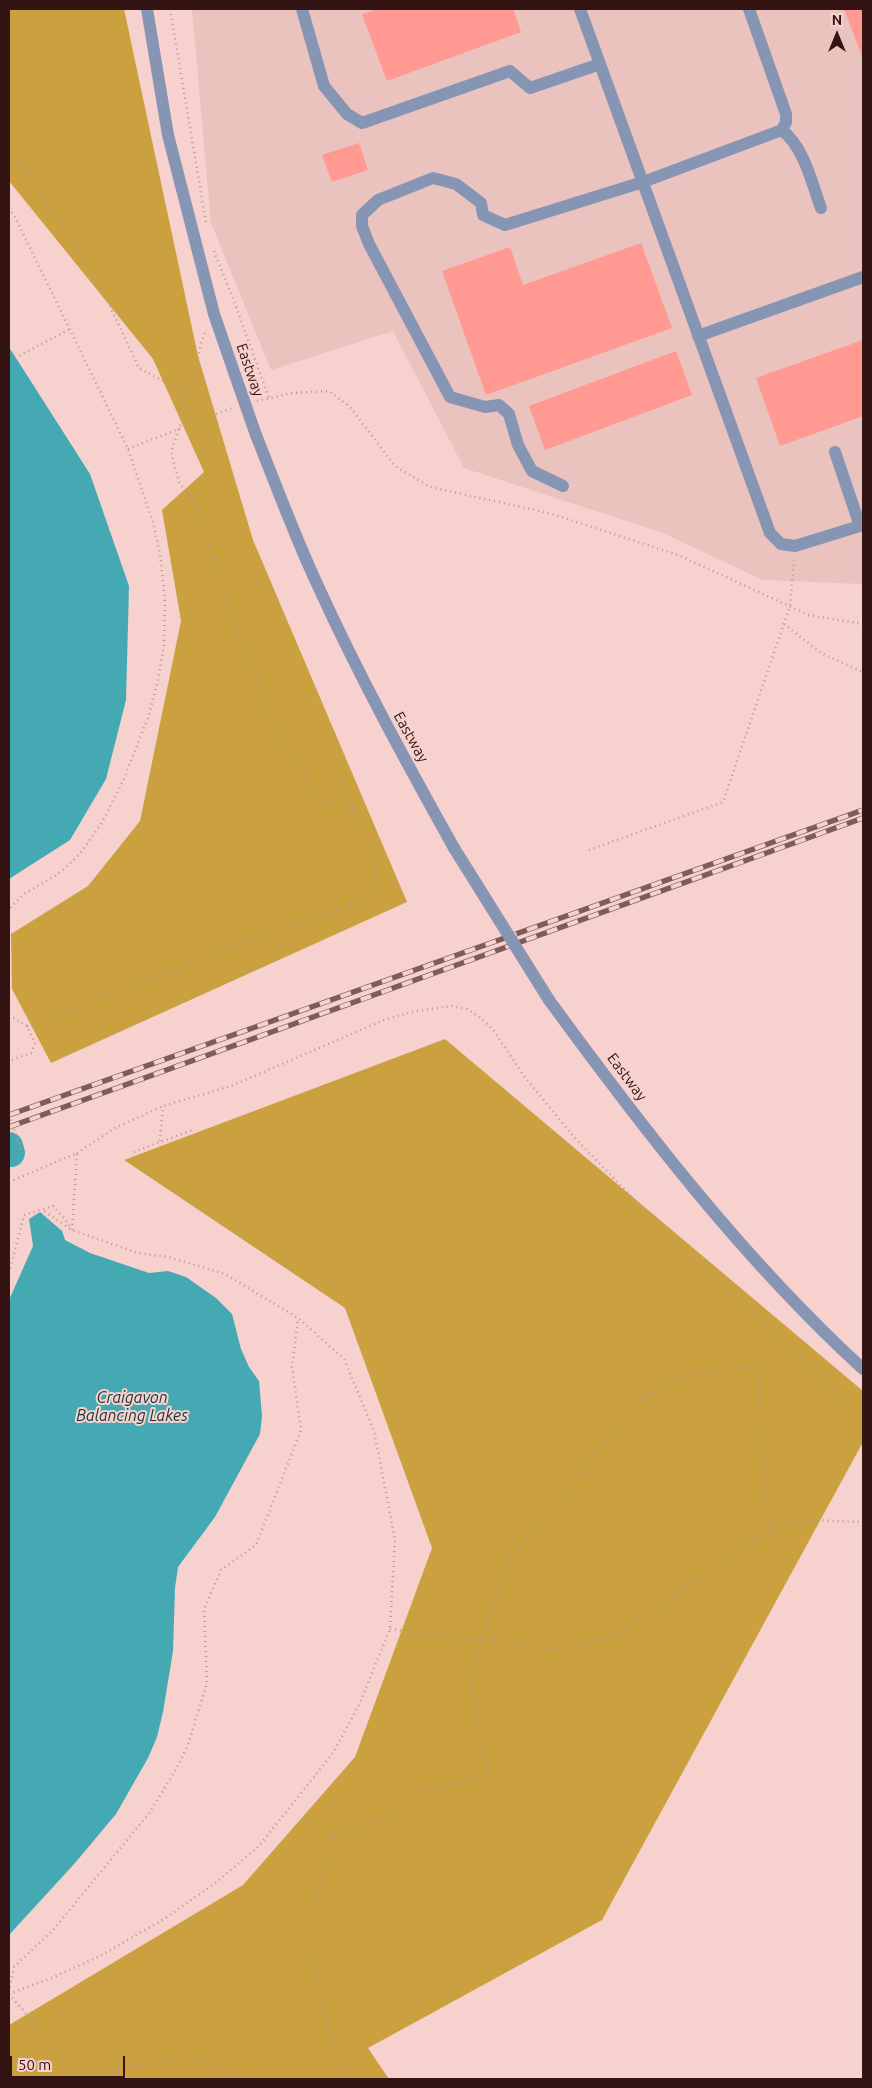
<!DOCTYPE html>
<html>
<head>
<meta charset="utf-8">
<style>
  body { margin:0 }
  #map { position:relative; width:872px; height:2088px; overflow:hidden; background:#f6d1cd; font-family:Ubuntu,sans-serif }
  canvas { display:block }
  .frame { position:absolute; inset:0; border:10px solid #341412; pointer-events:none }
  .north { position:absolute; left:812px; top:10px; width:50px; height:50px; -webkit-text-stroke:4px #f6d1cd; paint-order:stroke; rotate:0deg; font-size:14px; font-weight:700; line-height:20px; text-align:center; color:#341412 }
  .north::after { content:''; display:block; margin:auto; width:18px; height:22px; background:#341412; clip-path:polygon(50% 0,100% 100%,50% 72%,0 100%) }
  .scale { position:absolute; left:10px; top:2056px; width:115px; height:22px; box-sizing:border-box; border:2px solid #341412; border-top:0; padding-left:6px; font-size:15px; line-height:18px; white-space:nowrap; color:#341412; -webkit-text-stroke:4px #f6d1cd; paint-order:stroke }
</style>
</head>
<body>
<div id="map">
<canvas width="872" height="2088"></canvas>
<div class="frame"></div>
<div class="north">N</div>
<div class="scale">50 m</div>
</div>
<script>
const context = document.querySelector('canvas').getContext('2d');
context.lineJoin = 'round';
function paint(path, color) {
  context.fillStyle = color;
  context.fill(path, 'evenodd');
}
function trace(path, color, width, dash) {
  context.strokeStyle = color;
  context.lineWidth = width;
  context.lineCap = dash ? 'butt' : 'round';
  context.setLineDash(dash || []);
  context.stroke(path);
}
function write(font, color, halo, rows, align = 'center') {
  context.font = font + ' Ubuntu,sans-serif';
  context.lineWidth = 4;
  context.setLineDash([]);
  context.textBaseline = 'middle';
  context.strokeStyle = halo;
  context.fillStyle = color;
  for (const [text, x, y, turn = 0] of rows) {
    context.save();
    context.translate(x, y);
    context.rotate((+turn || 0) * Math.PI / 180);
    context.textAlign = isNaN(turn) ? turn : align;
    if (halo) context.strokeText(text, 0, 0);
    context.fillText(text, 0, 0);
    context.restore();
  }
}
paint(new Path2D(`
  M192,9H863V584L763,580L663,533L464,468L393,331L271,370L211,223Z`), '#eac2be');
paint(new Path2D(`
  M9,9H124L198,356L253,540L407,902L51,1063L12,989L11,934L88,886L140,821L181,621L162,510L204,472L153,359L9,181Z
  M445,1039L863,1391V1442L602,1920L368,2048L389,2079H9V2025L243,1885L355,1757L432,1548L345,1308L124,1160Z`), '#cba140');
paint(new Path2D(`
  M9,347L90,474L129,586L126,700L106,779L70,840L9,879Z
  M40,1212L62,1231L65,1240L90,1253L149,1273L168,1271L186,1277L216,1298L232,1314L241,1349L249,1367L259,1381L262,1416L260,1434L215,1517L178,1567L175,1588L173,1651L163,1712L157,1737L148,1758L116,1814L75,1863L9,1935V1300L33,1246L29,1219Z`), '#45a9b3');
trace(new Path2D(`
  M9,1146L11,1153`), '#45a9b3', 28);
paint(new Path2D(`
  M378,9H513L521,32L387,81L362,14Z
  M844,9H863V56H862Z
  M359,143L368,170L332,182L322,155Z
  M641,243L672,328L486,395L442,271L510,247L523,285Z
  M863,340V416L780,446L756,378Z
  M676,351L692,395L545,450L529,406Z`), '#ff9991');
trace(new Path2D(`
  M170,9L206,222
  M9,145L105,296L139,368L180,390L187,402
  M9,208L15,217L128,449L153,522L160,554L165,600L164,646L158,680L148,718L123,781L101,824L79,855L58,874L24,894L9,909
  M214,251L234,301L269,398
  M205,333L201,344L188,402L171,452L179,482L199,509L228,607L278,733L318,798L356,813
  M15,358L70,329
  M257,401L292,393L329,391L350,407L395,466L430,487L549,513L678,555L809,615L863,624
  M128,449L232,408
  M784,624L821,653L863,672
  M589,850L723,802L790,606L794,560
  M9,1015L27,1026L35,1043L31,1053L9,1061
  M27,1026L284,927L363,901L373,891L378,858L324,748
  M9,1115L21,1149
  M160,1141L163,1106
  M134,1152L192,1130
  M77,1153L115,1128L163,1106L231,1086L384,1020L411,1012L452,1006L467,1009L481,1018L494,1031L524,1076L574,1137L673,1240L863,1417
  M9,1182L77,1153L72,1230
  M9,1273L24,1215L53,1206L65,1219L71,1229
  M390,1629L560,1650L611,1637L769,1529L807,1520L863,1522
  M9,1992L14,1967L53,1930L150,1812L179,1764L188,1745L207,1683L204,1609L221,1570L256,1545L301,1430L292,1367L298,1318
  M9,1994L56,1976L100,1956L164,1919L214,1884L259,1846L333,1753L359,1705L390,1629L395,1539L374,1431L344,1359L298,1318L225,1274L168,1257L138,1253L72,1230L44,1211
  M9,1994L82,2079
  M100,2079L128,2067L191,2057L225,2074L256,2079
  M342,2079L314,1970L315,1903L330,1838L367,1831L364,1823L402,1815L422,1790L489,1778L469,1676L509,1562L601,1446L626,1409L680,1377L758,1366L762,1453L769,1529`), '#bb9794', 2.5, [1, 4]);
trace(new Path2D(`
  M147,9L168,135L214,314L235,375
  M302,9L324,86L347,114L362,123L510,71L530,88L600,64
  M580,9L770,533L781,544L795,546L863,525
  M782,130C805,149 811,181 821,208
  M698,336L863,277
  M256,435C276,485 295,537 318,586C359,676 406,762 454,848
  M835,452L860,526
  M563,486L532,471L518,445L509,414L499,405L485,407L450,397L369,244L362,226V215L378,200L433,178L456,184L481,203L483,215L505,225L643,182L782,130L786,122V114L749,9
  M549,1000C644,1130 744,1260 863,1369`), '#8695b3', 12);
const rail = new Path2D(`
  M9,1115L863,810
  M9,1127L863,818`);
trace(rail, '#7e5c59', 5.5);
trace(rail, '#f6d1cd', 4, [11]);
trace(new Path2D(`
  M235,375L256,435
  M454,848L549,1000`), '#8695b3', 12);
write('15px', '#341412', '#f6d1cd', [
  ["Eastway",250,370,71],
  ["Eastway",411,737,61],
  ["Eastway",627,1077,53]
]);
write('italic 16px', '#173639', '#f6d1cd', [
  ["Craigavon",132,1398],
  ["Balancing Lakes",132,1416]
]);
</script>
</body>
</html>
